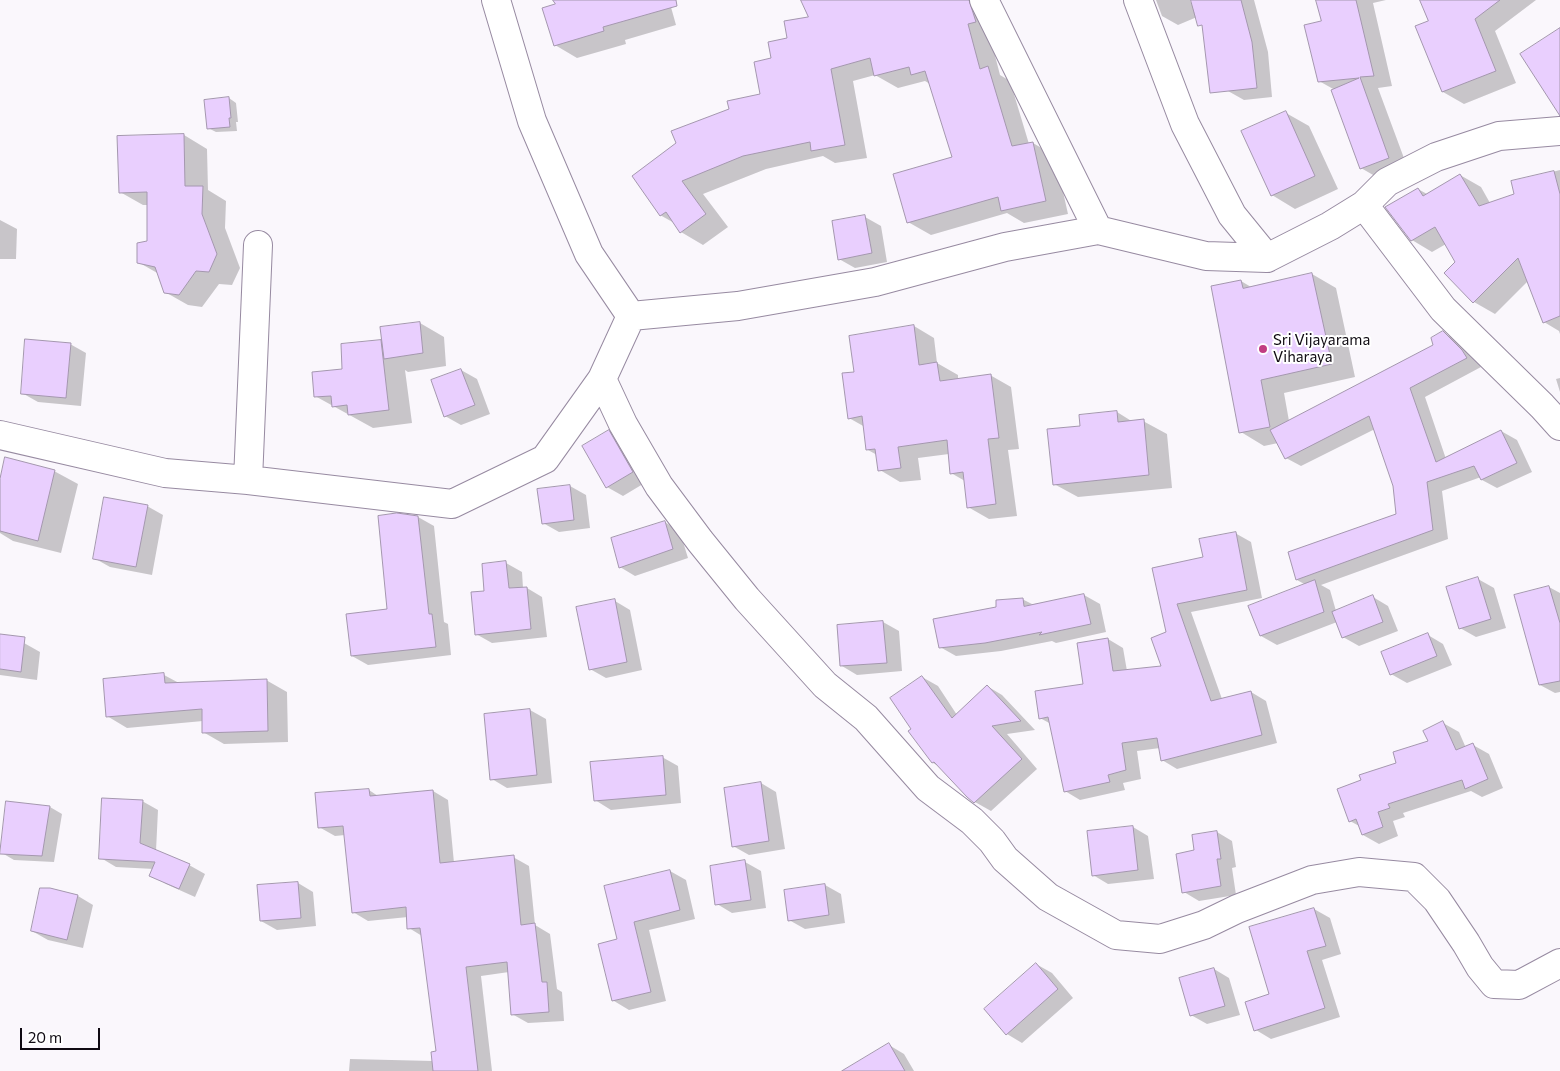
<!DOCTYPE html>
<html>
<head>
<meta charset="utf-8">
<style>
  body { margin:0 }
  #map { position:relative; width:1560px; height:1071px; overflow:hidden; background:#faf7fc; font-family:Commissioner,sans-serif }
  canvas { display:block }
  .scale { position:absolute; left:20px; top:1028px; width:80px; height:22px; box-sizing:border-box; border:2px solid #0f0a12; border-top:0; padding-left:6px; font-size:15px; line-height:18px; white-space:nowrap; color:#0f0a12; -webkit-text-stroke:4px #fff; paint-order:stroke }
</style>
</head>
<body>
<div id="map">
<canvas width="1560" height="1071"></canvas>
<div class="scale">20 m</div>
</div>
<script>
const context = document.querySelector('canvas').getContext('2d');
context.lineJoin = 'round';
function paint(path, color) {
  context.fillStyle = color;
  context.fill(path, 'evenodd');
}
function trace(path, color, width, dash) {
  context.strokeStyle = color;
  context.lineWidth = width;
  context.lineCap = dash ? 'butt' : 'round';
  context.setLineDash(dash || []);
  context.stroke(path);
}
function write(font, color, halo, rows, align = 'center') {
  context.font = font + ' Commissioner,sans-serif';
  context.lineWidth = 4;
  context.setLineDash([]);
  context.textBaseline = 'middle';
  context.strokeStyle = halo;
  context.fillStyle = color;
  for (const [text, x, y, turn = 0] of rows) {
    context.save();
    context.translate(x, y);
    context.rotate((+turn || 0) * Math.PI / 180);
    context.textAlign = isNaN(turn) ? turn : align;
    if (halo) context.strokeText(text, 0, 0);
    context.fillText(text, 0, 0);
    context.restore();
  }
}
paint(new Path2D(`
  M555,0H669L676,25L625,40L626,44L577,58L555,45L556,5Z
  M802,0H971L990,36L1000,75L1010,81L1029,144L1033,143L1055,156L1068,214L1024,223L1007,213L931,235L908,222L953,158L930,84L925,81L898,88L875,75L853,81L867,158L835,163L823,156L766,169L703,194L728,227L703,245L681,232L676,224L660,215L634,176L730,109L762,94L772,59L789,39L810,18Z
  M1156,0H1190L1197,17L1178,25L1162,16Z
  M1213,0H1254L1268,52L1272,97L1244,100L1228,91Z
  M1318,0H1386L1373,3L1392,86L1378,88L1408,169L1380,179L1361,168L1335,90L1319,81L1322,22Z
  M1421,0H1536L1495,31L1516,83L1464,104L1443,92L1417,27L1430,21Z
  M229,98L236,103L238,122H236L237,131L216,132L208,128Z
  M1286,113L1309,126L1338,189L1295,209L1272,195Z
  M184,135L207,149L208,190L226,201L225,228L240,268L232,285L219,284L202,307L188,305L165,292L159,274L138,262L148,242V205H143L120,192L119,138Z
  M1560,170V334L1559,331L1544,322L1528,281L1495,314L1474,302L1457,262L1446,244L1432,252L1412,240L1418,189L1427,194L1460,175L1481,187L1490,203L1516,195L1513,182Z
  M865,217L881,226L887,262L855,268L839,259Z
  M0,220L17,229L16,259H0Z
  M1312,274L1336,288L1355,377L1284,393L1289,421L1435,346L1443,333L1459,341L1478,360L1481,367L1425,397L1446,459L1501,431L1517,440L1532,472L1497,488L1482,480L1481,477L1442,491L1448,539L1321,585L1330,590L1336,611L1373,597L1388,606L1398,631L1359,646L1343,637L1337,622L1277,645L1261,636L1250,607L1306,585L1297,580L1398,515L1394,486L1375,429L1301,466L1286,458L1278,443L1264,446L1241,432V281L1251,287Z
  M420,323L444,337L446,366L408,372L405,370L412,423L373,428L315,396L344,371L380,341L383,343L382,328Z
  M914,326L934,338L937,363L958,375V380L990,375L1011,387L1019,449L1008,450L1017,516L989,519L968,507L965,481L951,473L949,454L918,458L921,480L900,482L880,470L877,455L868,450L865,427L849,418L855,373Z
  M70,344L86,353L81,406L38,402L22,393Z
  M461,370L477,379L490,414L461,425L445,416Z
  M1560,378V392L1556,379Z
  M1117,412L1133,422L1143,421L1167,434L1172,488L1078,497L1054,484L1081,427Z
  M609,431L624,440L648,481L623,496L607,487Z
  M54,471L78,484L61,553L13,541L0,533V484Z
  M570,486L586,495L590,528L559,532L543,523Z
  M147,506L163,515L152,575L110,567L94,558Z
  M418,517L434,526L444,622L448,624L451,655L368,665L352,656L388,610Z
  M665,522L680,532L688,558L635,576L620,567Z
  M1235,533L1251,542L1262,598L1191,612L1222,699L1251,692L1266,701L1277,743L1177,769L1162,760L1160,748L1137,751L1141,779L1123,783L1125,790L1080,800L1065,791L1051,724L1040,718L1085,685L1108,639L1123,648L1127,671L1162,667L1167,633L1153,569L1204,558Z
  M506,563L522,572L523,588H527L542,597L547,637L492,643L476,634L485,592Z
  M1478,579L1494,588L1506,628L1476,637L1460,628Z
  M1549,587L1560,593V692L1555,693L1540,685Z
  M1084,595L1100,604L1106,632L1056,643L1052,641L1001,651L956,656L940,647L998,608L1022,599L1034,605Z
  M615,601L630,610L642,670L606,678L590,669Z
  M883,622L899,631L902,671L857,675L842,666L839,626Z
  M1428,635L1443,644L1452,665L1407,683L1391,674Z
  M0,642L24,643L40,652L37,680L0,675Z
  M164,675L179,683L266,680L287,692L288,742L224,744L203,732V721L127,728L107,716Z
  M922,677L938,686L957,715L987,686L1002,695L1035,730L1007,734L1037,769L991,811L975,802L940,767L933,763L909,731L913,729Z
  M530,710L546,719L552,783L507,788L492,779Z
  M1443,723L1459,732L1466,748L1473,745L1489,754L1503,788L1482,797L1471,791L1403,813L1405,817L1393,821L1398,836L1379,844L1363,835L1361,827L1350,821L1398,764L1429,742Z
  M662,757L678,766L681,803L611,810L595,800Z
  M761,783L776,792L785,849L749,855L733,846Z
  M369,790L378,796L433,791L448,800L454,863L513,857L529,866L535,925L550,934L557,989L562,992L564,1021L528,1023L512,1014L509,972L481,976L492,1071H349L350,1059L433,1061L438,1052L422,936L409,928L408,917L368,921L353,912L345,835L335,836L319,827Z
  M142,801L158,810L156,851L189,865L205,874L195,897L166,884L151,875L154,869L116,867L101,858Z
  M7,802L50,807L62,814L54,862L14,860L2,853Z
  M1133,827L1148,836L1154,879L1108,884L1093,875Z
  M1217,832L1232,841L1236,867L1232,868L1236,895L1199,901L1184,892L1195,851Z
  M745,862L761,871L766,908L732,913L717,904Z
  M670,871L686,880L695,919L649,930L666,1001L629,1010L614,1001L618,940Z
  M298,883L313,892L316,926L277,930L261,921Z
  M825,885L841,894L845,923L805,929L789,920Z
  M78,896L93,905L83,948L48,940L32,931Z
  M1314,909L1330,918L1341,954L1322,960L1340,1017L1271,1039L1256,1030L1271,995Z
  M1036,964L1052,973L1073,998L1022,1043L1007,1034Z
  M1214,969L1229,978L1240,1015L1207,1024L1191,1015Z
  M889,1045L904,1054L914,1071H872Z`), '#0003');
const building = new Path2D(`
  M553,0H676L677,6L603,27L604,31L554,46L542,8L555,4Z
  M801,0H969L976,22L968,24L980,69L988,66L1012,146L1033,142L1046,201L1001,211L998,197L907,223L893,174L952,157L925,71L911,75L909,67L874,76L870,58L831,69L845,145L811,151L810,142L743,156L682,181L706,214L680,233L666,212L660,216L632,176L676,143L671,131L729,109L727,101L760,94L754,62L771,58L768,42L787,38L784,21L808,17Z
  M1191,0H1241L1252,42L1257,88L1210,93L1202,25L1198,26Z
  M1316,0H1356L1374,76L1360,77L1389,158L1360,169L1331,90L1359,78L1318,82L1304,25L1321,21Z
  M1420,0H1500L1475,19L1496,71L1442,92L1415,26L1428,21Z
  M1560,28V116L1520,54Z
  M229,97L231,118H229L230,127L207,129L204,100Z
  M1286,111L1315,176L1271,196L1241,131Z
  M184,134L185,186H203L202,214L217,254L209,272L196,271L179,295L164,293L155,267L137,263V243L147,241V192L119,193L117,136Z
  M1554,171L1560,194V316L1543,323L1518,258L1473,303L1444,273L1455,262L1435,227L1411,241L1385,207L1418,188L1423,196L1460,174L1479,206L1514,194L1511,181Z
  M865,215L872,253L838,260L832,221Z
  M1312,273L1332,364L1261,380L1270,427L1239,433L1211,286L1241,280L1243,288Z
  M420,322L423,353L384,359L380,327Z
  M914,325L919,365L937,362L940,381L991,374L999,438L988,439L996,504L967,508L963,472L950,474L947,440L898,447L901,468L878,471L875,449L866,450L862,416L848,419L842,373L854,372L849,336Z
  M1443,331L1462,350L1467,358L1410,388L1436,462L1501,430L1517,463L1481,480L1474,466L1427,482L1433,530L1296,580L1288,552L1396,514L1393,486L1369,416L1285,459L1270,430L1433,345L1431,338Z
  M25,339L71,343L66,398L21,394Z
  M381,340L389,410L348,415L347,405L332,407L331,396L314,397L312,372L342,369L341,344Z
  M461,369L475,405L444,417L431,380Z
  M1117,411L1118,422L1144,419L1149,475L1053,485L1047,429L1080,426L1079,415Z
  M609,430L633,472L606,488L582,446Z
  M5,457L55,470L38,541L0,531V479Z
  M570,485L574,520L542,524L537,489Z
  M104,497L148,505L136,567L93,559Z
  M397,513L418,516L429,614H432L436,647L351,656L346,614L387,609L378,516Z
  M665,521L673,549L619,568L611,538Z
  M1236,532L1247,590L1177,604L1211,701L1251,691L1262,735L1161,761L1157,738L1122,743L1126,770L1108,775L1110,782L1064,792L1048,717L1039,719L1035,691L1083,684L1077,643L1108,638L1113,671L1161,666L1151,638L1166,632L1152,568L1203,557L1199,539Z
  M506,561L509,588L527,587L531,629L475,635L471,592L484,591L482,564Z
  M1478,577L1491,619L1459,629L1446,587Z
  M1315,580L1324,612L1260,636L1248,606Z
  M1549,586L1560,623V681L1539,685L1514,595Z
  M1084,594L1091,624L1039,635L1042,632L985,643L939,648L933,619L996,607V600L1023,598L1024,606Z
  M1373,595L1383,622L1342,638L1332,612Z
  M615,599L627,662L589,670L576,607Z
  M883,621L887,663L840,666L837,625Z
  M1428,633L1437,656L1390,675L1381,652Z
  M0,634L25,637L21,672L0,669Z
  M164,673L165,683L267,679L268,731L202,733V709L106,717L103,679Z
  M922,676L952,718L987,685L1021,721L992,726L1022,759L974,803L967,797L934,762L932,763L908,731L911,729L890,698Z
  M530,709L537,775L490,780L484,714Z
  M1443,721L1456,750L1473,743L1488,779L1465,789L1462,780L1388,804L1390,808L1378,812L1383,827L1362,835L1356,819L1349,822L1337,789L1361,780L1359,775L1396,763L1393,752L1428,741L1423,731Z
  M663,756L666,795L594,801L590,762Z
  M761,782L769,841L732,847L724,788Z
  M369,789L370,796L433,790L440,863L514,855L521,925L535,923L542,982H547L549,1012L511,1015L507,962L466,967L478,1071H433L431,1052L436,1051L420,928L407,929L406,907L352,913L343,826L318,828L315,793Z
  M102,798L143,800L140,843L190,864L179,889L149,876L155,862L99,859Z
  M6,801L50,806L42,856L0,854Z
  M1133,826L1138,870L1092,876L1087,831Z
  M1217,831L1221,859H1217L1221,886L1182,893L1176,854L1194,850L1192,835Z
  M745,860L751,900L715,905L710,866Z
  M670,870L680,910L634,922L651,992L612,1001L598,944L617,939L604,886Z
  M298,882L301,918L260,921L257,885Z
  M825,884L829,915L788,921L784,890Z
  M40,888H50L78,895L67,940L31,931Z
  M1314,908L1326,946L1307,951L1325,1008L1254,1031L1245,1002L1269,994L1249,927Z
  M1036,963L1058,989L1006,1035L984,1009Z
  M1214,968L1225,1006L1190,1016L1179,978Z
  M889,1043L905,1071H842Z`);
paint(building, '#e9cffe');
trace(building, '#a497ae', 1);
const minor = new Path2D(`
  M496,0L532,121L589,254L631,316L738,306L875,282L1005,247L1098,230L1206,256L1267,258L1330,226L1364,205L1387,182L1436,157L1499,136L1560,131
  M984,0L1098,230
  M1138,0L1185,124L1232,215L1267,258
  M1364,205L1443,309L1542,406L1560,426
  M602,379L623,424L659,486L700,541L747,599L825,685L866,718L928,788L972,821L992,841L1005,859L1048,897L1116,935L1160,939L1204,925L1237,909L1312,880L1359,872L1414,877L1437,900L1466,943L1480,967L1494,984L1519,985L1560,963
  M0,435L165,473L248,480L452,504L545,459L602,379L631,316
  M248,480L258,245`);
trace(minor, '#978aa1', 30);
trace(minor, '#fff', 28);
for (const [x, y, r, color] of [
  [1263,349,5,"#c13d82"]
]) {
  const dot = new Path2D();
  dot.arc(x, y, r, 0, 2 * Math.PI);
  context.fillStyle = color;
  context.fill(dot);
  trace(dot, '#fff', 2);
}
write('15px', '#0f0a12', '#fff', [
  ["Sri Vijayarama",1273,340],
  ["Viharaya",1273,357]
], 'left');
</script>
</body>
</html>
